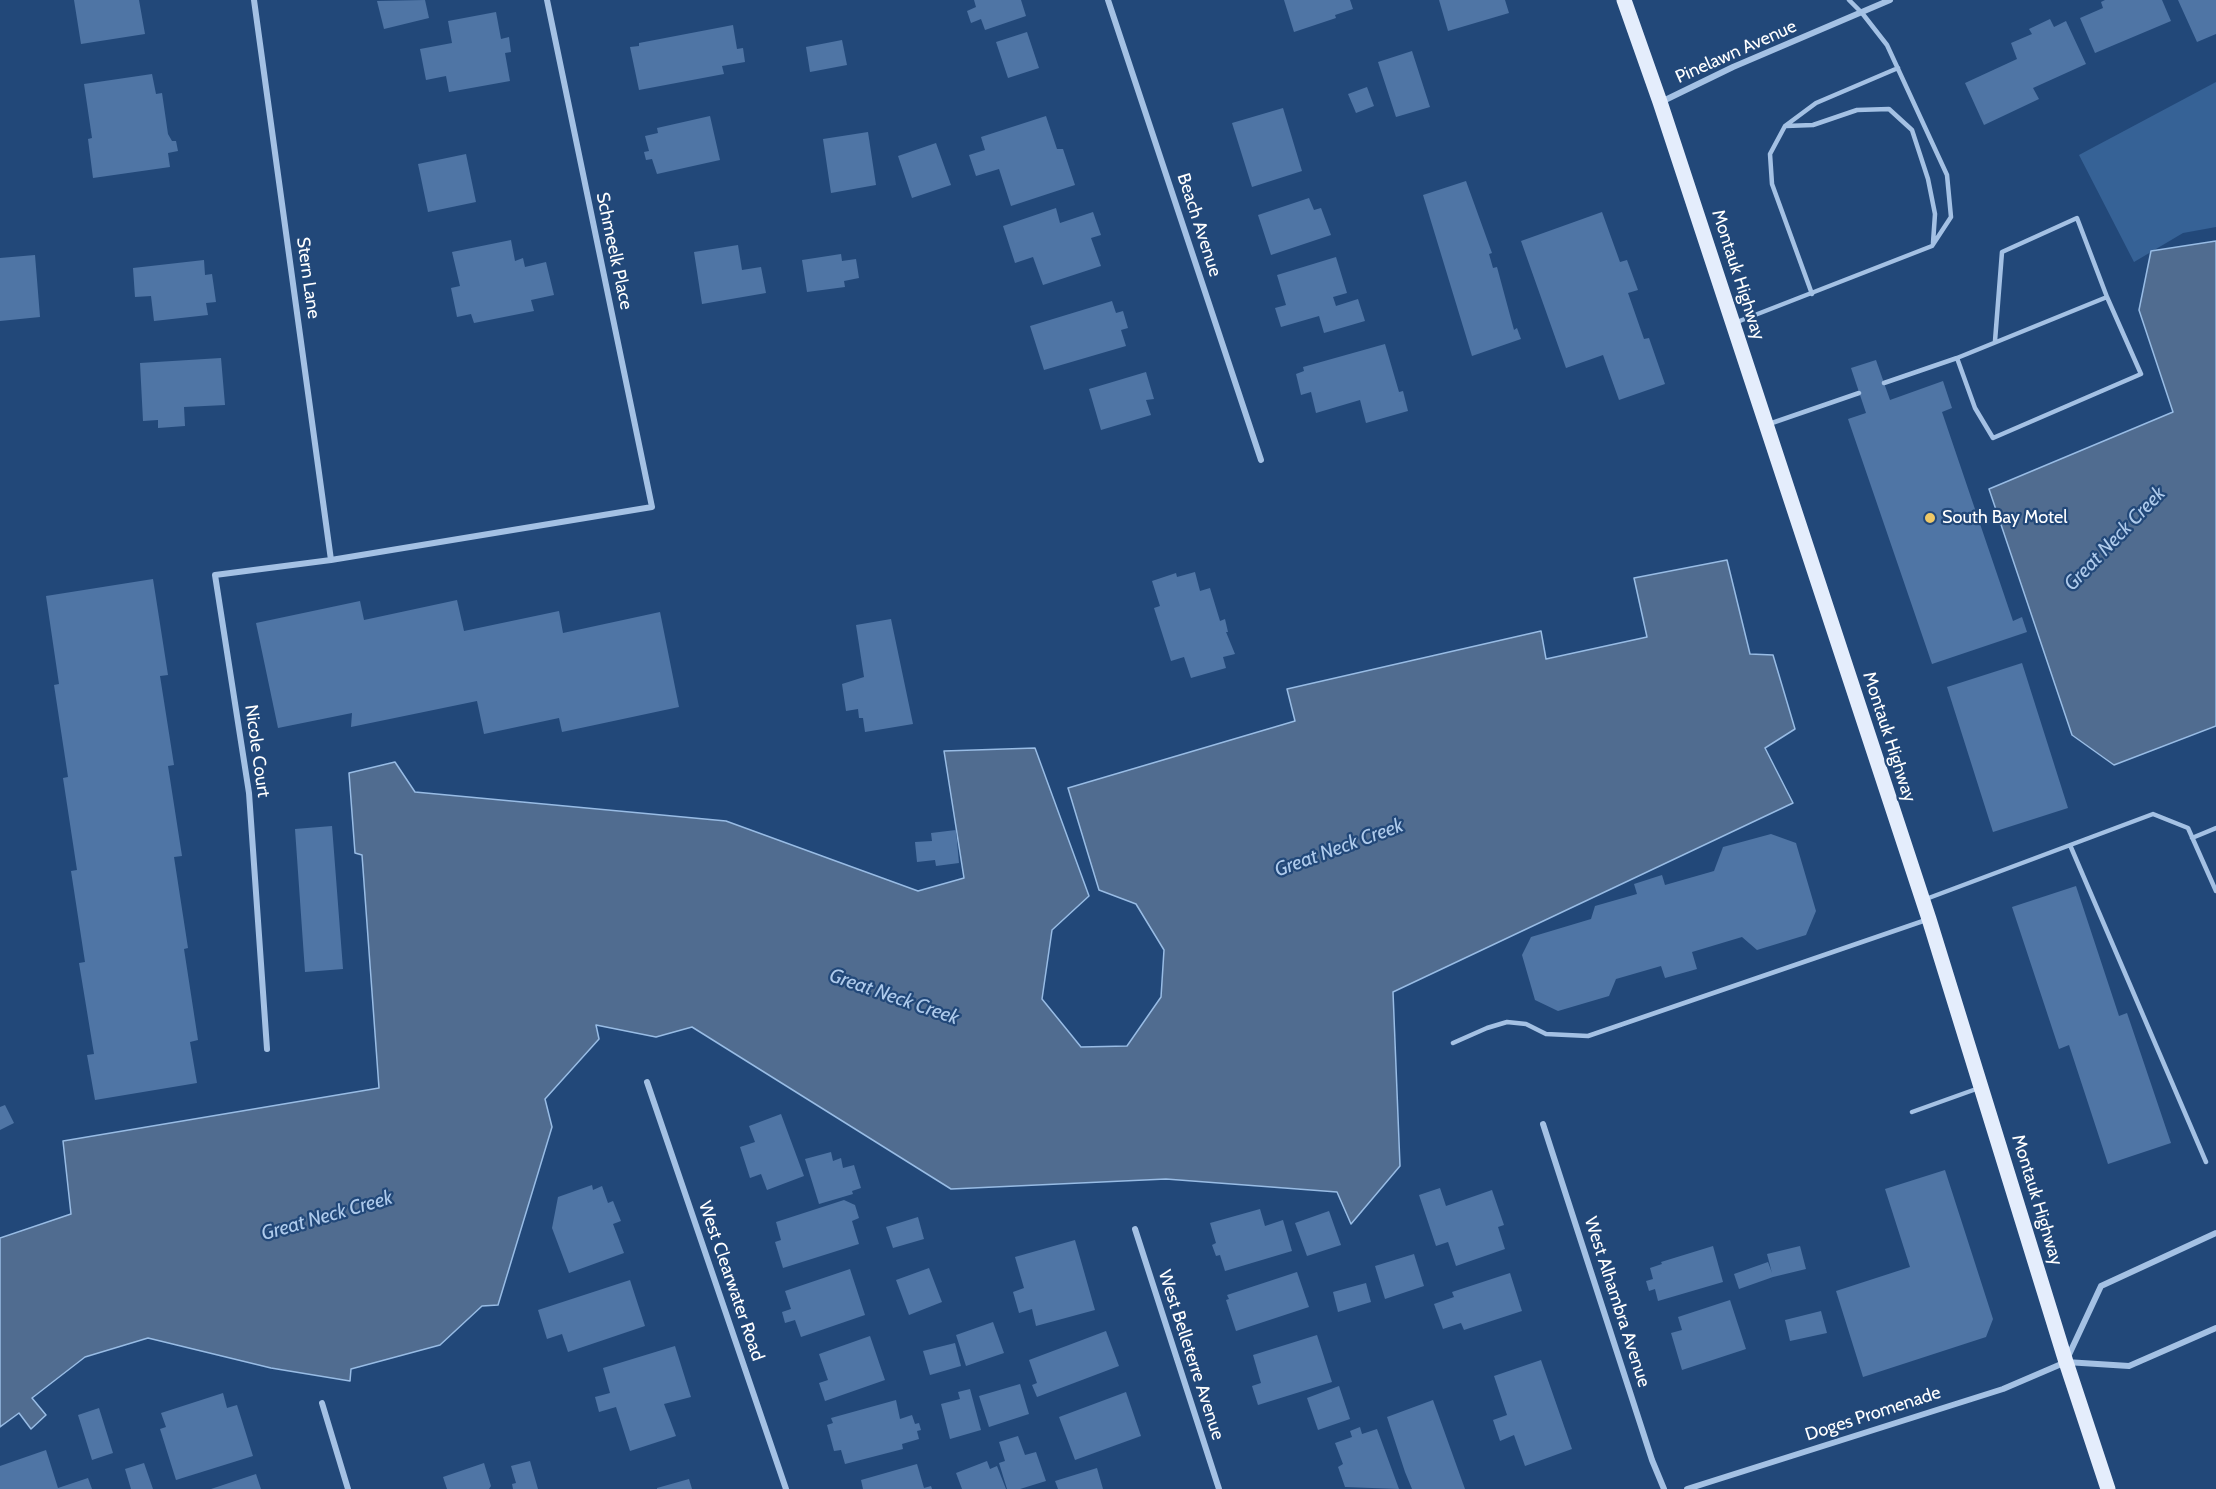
<!DOCTYPE html>
<html>
<head>
<meta charset="utf-8">
<style>
  body { margin:0 }
  canvas { display:block; background:#224879 }
</style>
</head>
<body>
<canvas width="2216" height="1489"></canvas>
<script>
const context = document.querySelector('canvas').getContext('2d');
context.lineJoin = 'round';
function paint(path, color) {
  context.fillStyle = color;
  context.fill(path, 'evenodd');
}
function trace(path, color, width, dash) {
  context.strokeStyle = color;
  context.lineWidth = width;
  context.lineCap = dash ? 'butt' : 'round';
  context.setLineDash(dash || []);
  context.stroke(path);
}
function write(font, color, halo, rows, align = 'center') {
  context.font = font + ' Cabin,sans-serif';
  context.lineWidth = 4.5;
  context.setLineDash([]);
  context.textBaseline = 'middle';
  context.strokeStyle = halo;
  context.fillStyle = color;
  for (const [text, x, y, turn = 0] of rows) {
    context.save();
    context.translate(x, y);
    context.rotate((+turn || 0) * Math.PI / 180);
    context.textAlign = isNaN(turn) ? turn : align;
    if (halo) context.strokeText(text, 0, 0);
    context.fillText(text, 0, 0);
    context.restore();
  }
}
paint(new Path2D(`
  M2216,82V227L2183,233L2134,262L2079,155Z`), '#366296');
const water = new Path2D(`
  M2216,241V726L2114,765L2072,735L1989,489L2173,412L2139,310L2151,251Z
  M1727,560L1750,654L1773,655L1795,729L1765,748L1793,803L1393,992L1400,1166L1351,1224L1337,1192L1166,1179L951,1189L692,1027L656,1037L596,1025L599,1039L545,1099L552,1127L498,1305L482,1306L440,1345L351,1369L350,1381L271,1368L148,1338L85,1357L32,1398L46,1415L31,1429L19,1413L0,1427V1238L71,1214L63,1141L379,1088L362,855L355,853L349,773L395,762L415,792L726,821L918,891L964,878L944,751L1035,748L1089,896L1052,930L1042,999L1081,1047L1127,1046L1161,997L1164,950L1136,904L1099,890L1068,788L1295,721L1287,689L1541,631L1546,659L1647,637L1634,578Z`);
paint(water, '#506c90');
trace(water, '#98bce5', 1.5);
paint(new Path2D(`
  M74,0H139L145,34L81,44Z
  M425,0L429,18L384,29L377,1Z
  M974,0H1021L1026,16L985,30L981,19L971,23L967,11L976,7Z
  M1284,0H1350L1353,9L1335,15L1336,18L1294,32Z
  M1439,0H1505L1509,13L1448,31Z
  M2105,0H2162L2171,21L2095,53L2080,18L2103,8L2101,2Z
  M2178,0H2216V34L2197,42Z
  M496,12L501,39L509,37L511,52L505,53L510,81L449,92L446,76L426,80L420,49L452,43L448,21Z
  M2050,19L2054,27L2066,21L2086,64L2033,88L2039,99L1984,125L1965,83L2017,59L2011,43L2032,34L2029,29Z
  M733,25L737,49L743,48L745,62L722,66L724,74L639,90L630,47L639,46V43Z
  M1027,32L1039,68L1008,78L996,42Z
  M842,40L847,65L810,72L806,47Z
  M1412,51L1430,107L1396,117L1378,62Z
  M152,74L156,94L162,93L168,134L172,141H176L178,151L168,153L170,167L93,178L88,139L92,138L84,84Z
  M1367,87L1374,106L1356,113L1348,94Z
  M1283,108L1302,171L1252,187L1232,123Z
  M710,116L720,160L657,174L652,159L646,160L644,152L649,151L645,136L658,133L657,128Z
  M1046,116L1057,149H1063L1075,185L1011,206L999,169L976,176L969,155L985,150L981,137Z
  M868,132L876,185L831,193L823,139Z
  M936,143L951,185L912,198L898,156Z
  M466,154L476,202L428,212L418,164Z
  M1466,181L1492,253L1489,254L1493,268L1497,267L1514,330L1517,328L1521,339L1472,356L1423,195Z
  M1309,198L1314,210L1321,208L1331,235L1271,255L1258,215Z
  M1056,208L1060,223L1093,212L1101,235L1091,238L1101,266L1043,285L1033,257L1015,263L1003,226Z
  M1602,212L1620,262L1627,260L1638,290L1628,293L1644,339L1649,338L1665,384L1619,400L1603,355L1566,368L1521,241Z
  M511,240L515,261L523,258L525,267L546,262L554,295L531,300L534,311L474,323L471,314L457,317L451,288L460,286L452,252Z
  M738,245L742,270L761,267L766,293L702,304L694,252Z
  M841,254L842,261L856,259L859,278L844,281L845,287L807,292L802,260Z
  M35,255L40,317L0,321V258Z
  M1336,257L1347,293L1333,297L1336,306L1358,299L1365,321L1324,333L1319,316L1281,327L1275,308L1286,305L1277,275Z
  M204,260L205,275L212,274L216,302L206,303L208,315L154,321L151,296L135,297L133,268Z
  M1112,301L1116,313L1123,311L1128,328L1121,330L1126,346L1044,370L1030,326Z
  M1385,344L1399,392L1403,391L1408,411L1366,423L1360,400L1316,413L1311,392L1301,395L1296,374L1304,371L1303,367Z
  M221,358L225,405L184,407L185,426L158,428V420L143,421L140,363Z
  M1876,360L1890,400L1943,381L1952,408L1942,412L2013,621L2022,617L2027,632L1932,664L1848,419L1866,413L1851,368Z
  M1146,372L1154,399L1146,400L1151,415L1101,430L1089,389Z
  M1195,572L1200,591L1210,588L1220,621L1225,619L1228,632H1226L1235,654L1223,657L1226,668L1191,678L1184,657L1171,661L1154,608L1160,606L1152,581L1176,573L1177,577Z
  M153,579L168,675L160,676L174,765L168,766L182,856L174,857L188,948L184,949L198,1040L190,1042L197,1083L95,1100L87,1055L94,1054L79,963L85,962L71,871L77,870L63,778L68,777L54,685L59,684L46,596Z
  M457,600L464,631L559,611L563,633L660,612L679,707L562,732L559,718L484,734L477,701L351,727L352,713L278,728L256,623L360,601L364,620Z
  M891,619L913,724L865,732L863,718H859L858,709L846,711L842,684L864,677L856,625Z
  M2022,663L2068,808L1993,832L1947,687Z
  M332,826L343,969L305,972L295,829Z
  M956,830L959,863L936,866L935,860L917,862L915,842L932,841L931,833Z
  M1771,834L1796,843L1816,911L1806,935L1757,950L1742,937L1692,952L1697,969L1665,978L1661,966L1616,979L1609,996L1558,1011L1535,1000L1522,955L1531,937L1591,919L1595,906L1637,894L1634,884L1662,875L1665,885L1714,871L1723,847Z
  M2076,886L2119,1016L2127,1013L2171,1143L2108,1164L2069,1045L2059,1049L2012,907Z
  M5,1105L14,1123L0,1130V1107Z
  M781,1114L804,1176L767,1190L761,1174L750,1178L740,1147L755,1142L749,1126Z
  M831,1152L833,1161L841,1158L843,1168L854,1165L861,1188L852,1191L853,1194L819,1204L805,1159Z
  M1945,1170L1993,1319L1986,1337L1863,1377L1836,1291L1910,1267L1885,1189Z
  M592,1185L593,1190L602,1186L608,1203L613,1201L621,1221L613,1224L624,1253L569,1273L552,1228L558,1197Z
  M1440,1188L1446,1206L1492,1190L1504,1225L1498,1227L1505,1249L1456,1266L1448,1242L1436,1246L1419,1195Z
  M844,1200L855,1205L859,1218L852,1221L859,1244L783,1268L775,1242L781,1240L776,1222Z
  M1260,1209L1265,1226L1283,1220L1292,1251L1225,1271L1220,1255L1216,1256L1212,1245L1216,1243L1210,1223Z
  M1329,1211L1341,1245L1307,1256L1295,1223Z
  M918,1217L924,1239L893,1248L886,1227Z
  M1075,1240L1095,1310L1036,1326L1032,1309L1019,1313L1013,1292L1024,1288L1015,1257Z
  M1713,1246L1723,1282L1658,1301L1655,1289L1649,1291L1646,1281L1653,1279L1650,1268L1662,1264L1661,1262Z
  M1800,1246L1806,1269L1773,1277L1739,1289L1734,1274L1768,1262L1772,1273L1767,1254Z
  M1414,1254L1424,1286L1385,1299L1375,1266Z
  M929,1268L942,1302L909,1315L896,1280Z
  M850,1269L865,1315L801,1337L795,1320L785,1323L782,1312L791,1309L785,1291Z
  M1297,1272L1309,1307L1236,1331L1226,1300L1229,1299L1227,1295Z
  M1510,1273L1522,1311L1464,1330L1461,1323L1443,1329L1434,1304L1454,1297L1452,1292Z
  M630,1280L645,1326L568,1352L562,1334L547,1339L538,1310Z
  M1366,1283L1371,1302L1338,1312L1333,1292Z
  M1730,1300L1746,1349L1682,1370L1671,1333L1682,1330L1678,1317Z
  M1821,1311L1827,1333L1790,1341L1785,1320Z
  M993,1322L1004,1353L966,1366L956,1335Z
  M1106,1331L1119,1366L1037,1397L1032,1385L1037,1383L1029,1360Z
  M1317,1335L1332,1382L1258,1405L1252,1386L1261,1383L1253,1355Z
  M870,1336L885,1380L825,1401L819,1383L828,1380L819,1354Z
  M955,1343L961,1366L930,1375L923,1351Z
  M675,1346L691,1397L664,1404L676,1436L630,1451L616,1407L599,1412L595,1397L610,1393L603,1368Z
  M1541,1360L1572,1449L1525,1466L1514,1435L1500,1441L1493,1420L1507,1415L1494,1376Z
  M1020,1384L1029,1414L989,1427L979,1396Z
  M1339,1386L1350,1419L1318,1430L1307,1398Z
  M970,1389L981,1430L950,1439L941,1404L960,1399L958,1392Z
  M1126,1392L1141,1436L1075,1460L1059,1417Z
  M223,1393L227,1408L237,1405L253,1456L176,1480L160,1429L166,1427L161,1413Z
  M896,1400L900,1419L912,1415L915,1424L919,1423L921,1430L917,1431L919,1439L902,1444L903,1449L845,1464L841,1450L834,1451L827,1425L833,1423L831,1418Z
  M1433,1400L1465,1489H1412L1405,1472L1387,1417Z
  M99,1408L113,1453L92,1460L78,1415Z
  M1360,1427L1362,1434L1377,1429L1399,1489L1345,1487L1338,1467L1343,1464L1335,1443L1352,1437L1350,1431Z
  M1018,1436L1025,1455L1036,1452L1046,1481L1020,1489H1007L999,1463L1005,1461L999,1442Z
  M46,1450L58,1488L88,1478L92,1489H0V1466Z
  M530,1461L538,1489H513L512,1484L516,1483L511,1466Z
  M987,1461L990,1469L997,1466L1006,1489H962L956,1473Z
  M144,1463L153,1489H131L125,1469Z
  M484,1463L491,1486L489,1489H447L443,1477Z
  M917,1464L924,1488L931,1486L932,1489H863L861,1480Z
  M1097,1468L1103,1489H1058L1055,1481Z
  M256,1474L261,1489H211Z
  M689,1479L692,1489H657V1488Z`), '#4f75a5');
trace(new Path2D(`
  M1786,126L1813,125L1857,110L1889,109L1912,130L1928,179L1935,214L1933,243
  M1812,294L1772,184L1770,154L1785,126L1816,103L1898,68
  M1737,322L1932,246L1951,217L1947,175L1887,45L1862,13L1849,0
  M1957,358L1975,408L1993,438L2141,374L2107,297
  M1884,383L1957,358L2107,297L2077,218L2002,252L1995,341
  M1769,424L1859,393
  M2192,838L2216,828
  M2070,845L2206,1162
  M1926,899L2153,814L2188,828L2216,891
  M1453,1043L1487,1028L1507,1022L1526,1024L1546,1034L1588,1036L1926,920
  M1912,1112L1979,1088`), '#a4c1e4', 4.5);
trace(new Path2D(`
  M254,0L331,560
  M1108,0L1261,460
  M1661,102L1733,67L1890,0
  M267,1049L249,793L215,575L331,560L652,507L547,0
  M647,1082L786,1489
  M1543,1124L1652,1460L1664,1489
  M1135,1229L1219,1489
  M2067,1359L2101,1286L2216,1233
  M322,1403L348,1489
  M1687,1489L2003,1389L2066,1362L2129,1366L2216,1328`), '#a4c1e4', 6);
trace(new Path2D(`
  M1624,0L1660,102L1929,919L2066,1362L2108,1489`), '#e4edfc', 15);
for (const [x, y, r, color] of [
  [1930,518,6,"#efc866"]
]) {
  const dot = new Path2D();
  dot.arc(x, y, r, 0, 2 * Math.PI);
  context.fillStyle = color;
  context.fill(dot);
  trace(dot, '#224879', 2);
}
write('18px', '#fff', '#224879', [
  ["Pinelawn Avenue",1736,52,-24],
  ["Beach Avenue",1199,225,72],
  ["Schmeelk Place",614,251,78],
  ["Montauk Highway",1738,275,72],
  ["Stern Lane",308,278,82],
  ["Montauk Highway",1889,737,72],
  ["Nicole Court",257,751,82],
  ["Montauk Highway",2037,1200,73],
  ["West Clearwater Road",731,1281,71],
  ["West Alhambra Avenue",1617,1302,72],
  ["West Belleterre Avenue",1191,1355,72],
  ["Doges Promenade",1873,1414,-18]
]);
write('18px', '#fff', '#224879', [
  ["South Bay Motel",1942,518]
], 'left');
write('italic 20px', '#afcbec', '#224879', [
  ["Great Neck Creek",2115,539,-46],
  ["Great Neck Creek",1339,848,-20],
  ["Great Neck Creek",894,997,19],
  ["Great Neck Creek",327,1216,-16]
]);
</script>
</body>
</html>
